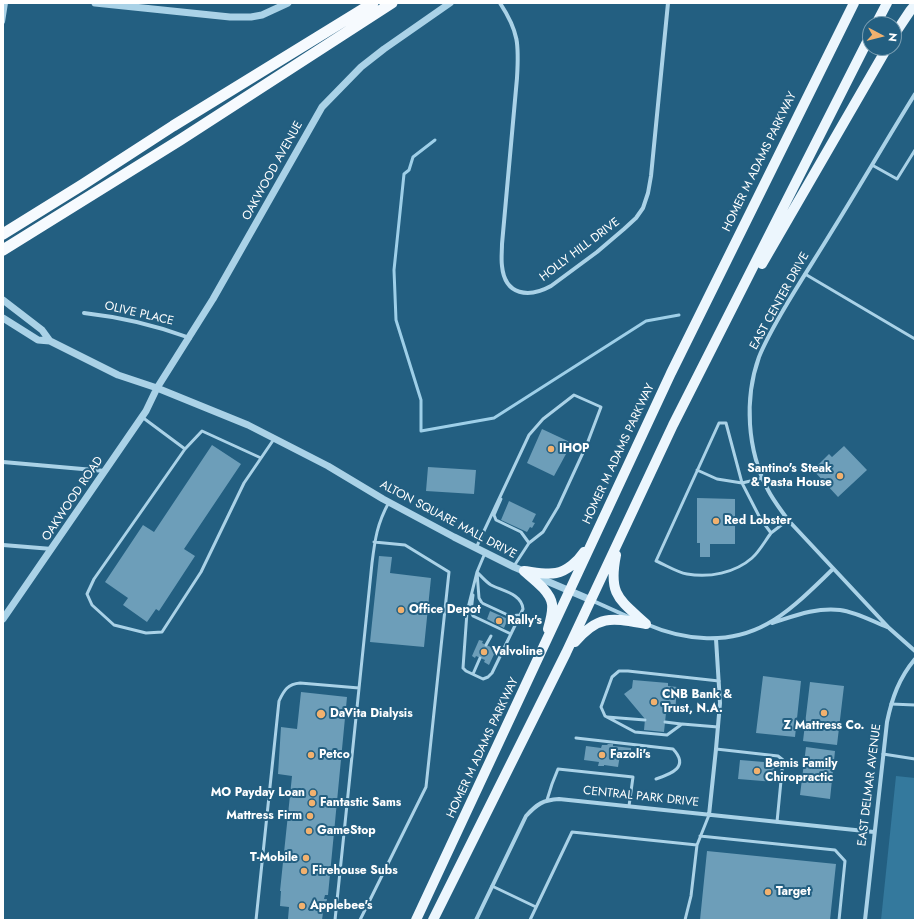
<!DOCTYPE html>
<html>
<head>
<meta charset="utf-8">
<style>
  body { margin:0 }
  #map { position:relative; width:918px; height:923px; overflow:hidden; background:#235f81; font-family:Jost,sans-serif }
  canvas { display:block }
  .frame { position:absolute; inset:0; border:4px solid #fff; pointer-events:none }
  .north { position:absolute; left:862px; top:16px; width:40px; height:40px; box-sizing:border-box; background:#235f81; border:1px solid #7b9fb3; border-radius:50%; rotate:97deg; font-size:11px; font-weight:700; line-height:16px; text-align:center; color:#fff }
  .north::after { content:''; display:block; margin:auto; width:14px; height:18px; background:#f2b16e; clip-path:polygon(50% 0,100% 100%,50% 72%,0 100%) }
</style>
</head>
<body>
<div id="map">
<canvas width="918" height="923"></canvas>
<div class="frame"></div>
<div class="north">N</div>
</div>
<script>
const context = document.querySelector('canvas').getContext('2d');
context.lineJoin = 'round';
function paint(path, color) {
  context.fillStyle = color;
  context.fill(path, 'evenodd');
}
function trace(path, color, width, dash) {
  context.strokeStyle = color;
  context.lineWidth = width;
  context.lineCap = dash ? 'butt' : 'round';
  context.setLineDash(dash || []);
  context.stroke(path);
}
function write(font, color, halo, rows, align = 'center') {
  context.font = font + ' Jost,sans-serif';
  context.lineWidth = 4;
  context.setLineDash([]);
  context.textBaseline = 'middle';
  context.strokeStyle = halo;
  context.fillStyle = color;
  for (const [text, x, y, turn = 0] of rows) {
    context.save();
    context.translate(x, y);
    context.rotate((+turn || 0) * Math.PI / 180);
    context.textAlign = isNaN(turn) ? turn : align;
    if (halo) context.strokeText(text, 0, 0);
    context.fillText(text, 0, 0);
    context.restore();
  }
}
paint(new Path2D(`
  M896,776L915,778V920H881Z`), '#34799d');
trace(new Path2D(`
  M435,140L413,157L409,170L404,174L394,270L396,320L421,400V431L494,418L646,321L679,315`), '#9ecfe8', 3);
paint(new Path2D(`
  M542,429L572,443L554,476L527,463Z
  M212,445L241,464L184,549L195,556L159,611L156,609L147,622L123,605L128,598L105,582L143,525L154,532Z
  M844,446L867,470L838,497L813,470L829,454L832,457Z
  M428,467L476,470L474,494L426,491Z
  M697,498L735,499V544H710V557H700V543H697Z
  M509,501L536,514L532,522L535,523L532,528L530,527L527,532L501,520Z
  M379,556L392,557L390,573L431,578L424,647L370,642Z
  M490,611L508,619L504,628L487,619Z
  M479,640L483,641L482,643L486,645L491,647L492,646L497,648L489,665L484,662L485,660L476,656L475,658L472,656Z
  M763,676L801,681L795,737L756,733Z
  M633,680L668,683V686L677,687L675,713H666L664,732L644,730L645,719L624,694L632,688Z
  M810,682L844,686L837,745L803,741Z
  M301,692L347,697L328,895H325L324,899H327L326,905H324L322,920L288,919L289,907L280,906L281,891H280L292,776L278,774L281,727L297,729Z
  M608,744H613V746L631,748V756L620,755L618,767L604,765V766H598L599,762L584,760L586,746L601,748L602,745H607Z
  M806,747L835,751L830,799L800,795Z
  M740,760L776,763L775,782L738,779Z
  M707,851L836,864L830,920H700Z`), '#6d9eb9');
trace(new Path2D(`
  M872,165L897,179L915,150
  M805,274L915,339
  M142,417L185,449L94,579L87,594L92,605L114,625L146,633L162,632L201,572L244,483L274,439
  M185,449L202,431L261,458
  M697,470L717,479L742,483L726,423H719L661,550L656,561C666,565 676,572 687,574C709,578 735,573 752,558C759,552 765,541 771,533
  M763,478L742,483L760,518L771,533L788,520
  M501,499L494,515L496,520L521,532L529,543
  M476,548L529,435L543,419L574,395L601,407L587,444L558,507L543,532L529,543L514,566
  M485,553L477,572L479,598L482,603L510,616L520,615
  M477,572C481,576 486,582 491,585C503,591 522,594 523,609L492,673L488,677L483,679L466,671L463,668L467,612Z
  M473,595L471,611L473,616L511,634
  M486,645L491,636
  M473,674L480,658
  M891,704L915,705
  M607,717L645,720
  M665,722L681,724
  M718,727L682,724L667,735L635,732L605,716L601,707L612,677L619,671H628L719,681
  M576,738L673,749C690,767 671,774 656,779
  M716,749L778,756L783,760L777,822
  M883,754L915,759
  M547,800L552,784L558,769L633,777L629,806
  M700,836L835,850L845,861L839,920
  M492,886L536,907
  M256,920L279,701C284,690 288,684 300,683L359,688
  M335,920L372,563C375,539 377,524 389,502
  M360,920L426,787L449,572L405,545L374,542
  M530,920L572,832L697,845
  M685,920L691,896L697,845L709,815`), '#aad2e7', 3);
trace(new Path2D(`
  M500,3C519,32 519,45 517,78L502,244C502,251 501,259 502,266C505,296 529,298 551,286L597,252L624,229L636,218L643,208L648,193L651,176L668,3
  M3,22L6,3
  M915,94C887,139 860,186 832,231C815,259 797,286 781,314C773,328 765,342 759,357C744,399 747,450 768,490C773,500 781,510 788,520L889,628L915,651
  M84,313C120,317 155,325 190,338
  M3,462L105,471
  M3,545L52,549
  M591,600L631,618
  M772,623C794,616 817,607 840,610C856,612 872,621 887,627
  M646,624C685,641 729,645 767,624C790,612 814,587 833,569
  M709,815L716,749L720,703L716,639
  M476,920L526,816C537,804 543,800 559,799L874,832
  M865,920L887,722C892,698 899,678 915,659`), '#aad2e7', 4);
trace(new Path2D(`
  M95,3L230,17H251L262,15L288,3
  M3,300L42,330L50,341
  M3,318L38,340L50,341L118,375L157,388L248,425L328,466L383,499L454,537L514,567L591,600
  M3,619L146,411L157,388L213,299L322,107L361,67L384,49L450,3`), '#aad2e7', 7);
trace(new Path2D(`
  M876,24L887,3
  M894,35L910,11L915,5
  M762,264L887,48
  M616,555C608,595 619,599 646,624
  M524,571C533,572 546,575 556,573C567,571 578,561 584,552
  M524,571C533,579 550,591 552,604C553,612 550,622 548,629
  M575,642C599,614 612,618 646,624
  M416,920L671,373L854,3
  M433,920L566,653L673,425L870,36`), '#ecf6fd', 10);
trace(new Path2D(`
  M3,234L82,185L173,126L373,3
  M3,250L180,140L392,3`), '#f6fafe', 11);
for (const [x, y, r, color] of [
  [551,449,4,"#f2b16e"],
  [840,476,4,"#f2b16e"],
  [716,521,4,"#f2b16e"],
  [401,610,4,"#f2b16e"],
  [499,621,4,"#f2b16e"],
  [484,652,4,"#f2b16e"],
  [654,702,4,"#f2b16e"],
  [824,713,4,"#f2b16e"],
  [321,714,5,"#f2b16e"],
  [311,755,4,"#f2b16e"],
  [602,755,4,"#f2b16e"],
  [757,771,4,"#f2b16e"],
  [313,793,4,"#f2b16e"],
  [312,803,4,"#f2b16e"],
  [310,816,4,"#f2b16e"],
  [309,831,4,"#f2b16e"],
  [306,858,4,"#f2b16e"],
  [304,871,4,"#f2b16e"],
  [768,892,4,"#f2b16e"],
  [302,906,4,"#f2b16e"]
]) {
  const dot = new Path2D();
  dot.arc(x, y, r, 0, 2 * Math.PI);
  context.fillStyle = color;
  context.fill(dot);
  trace(dot, '#235f81', 1.5);
}
write('12px', '#fff', '#235f81', [
  ["HOMER M ADAMS PARKWAY",760,162,-64],
  ["OAKWOOD AVENUE",273,171,-61],
  ["HOLLY HILL DRIVE",580,250,-37],
  ["EAST CENTER DRIVE",780,301,-61],
  ["OLIVE PLACE",139,314,13],
  ["HOMER M ADAMS PARKWAY",619,454,-65],
  ["OAKWOOD ROAD",73,499,-56],
  ["ALTON SQUARE MALL DRIVE",448,520,28],
  ["HOMER M ADAMS PARKWAY",483,748,-65],
  ["EAST DELMAR AVENUE",870,785,-83],
  ["CENTRAL PARK DRIVE",641,797,6]
]);
write('bold 12px', '#fff', '#235f81', [
  ["IHOP",559,449],
  ["Santino's Steak",832,469,"right"],
  ["& Pasta House",832,483,"right"],
  ["Red Lobster",724,521],
  ["Office Depot",409,610],
  ["Rally's",507,621],
  ["Valvoline",492,652],
  ["CNB Bank &",662,695],
  ["Trust, N.A.",662,709],
  ["DaVita Dialysis",330,714],
  ["Z Mattress Co.",824,726,"center"],
  ["Petco",319,755],
  ["Fazoli's",610,755],
  ["Bemis Family",765,764],
  ["Chiropractic",765,778],
  ["MO Payday Loan",305,793,"right"],
  ["Fantastic Sams",320,803],
  ["Mattress Firm",302,816,"right"],
  ["GameStop",317,831],
  ["T-Mobile",298,858,"right"],
  ["Firehouse Subs",312,871],
  ["Target",776,892],
  ["Applebee's",310,906]
], 'left');
</script>
</body>
</html>
